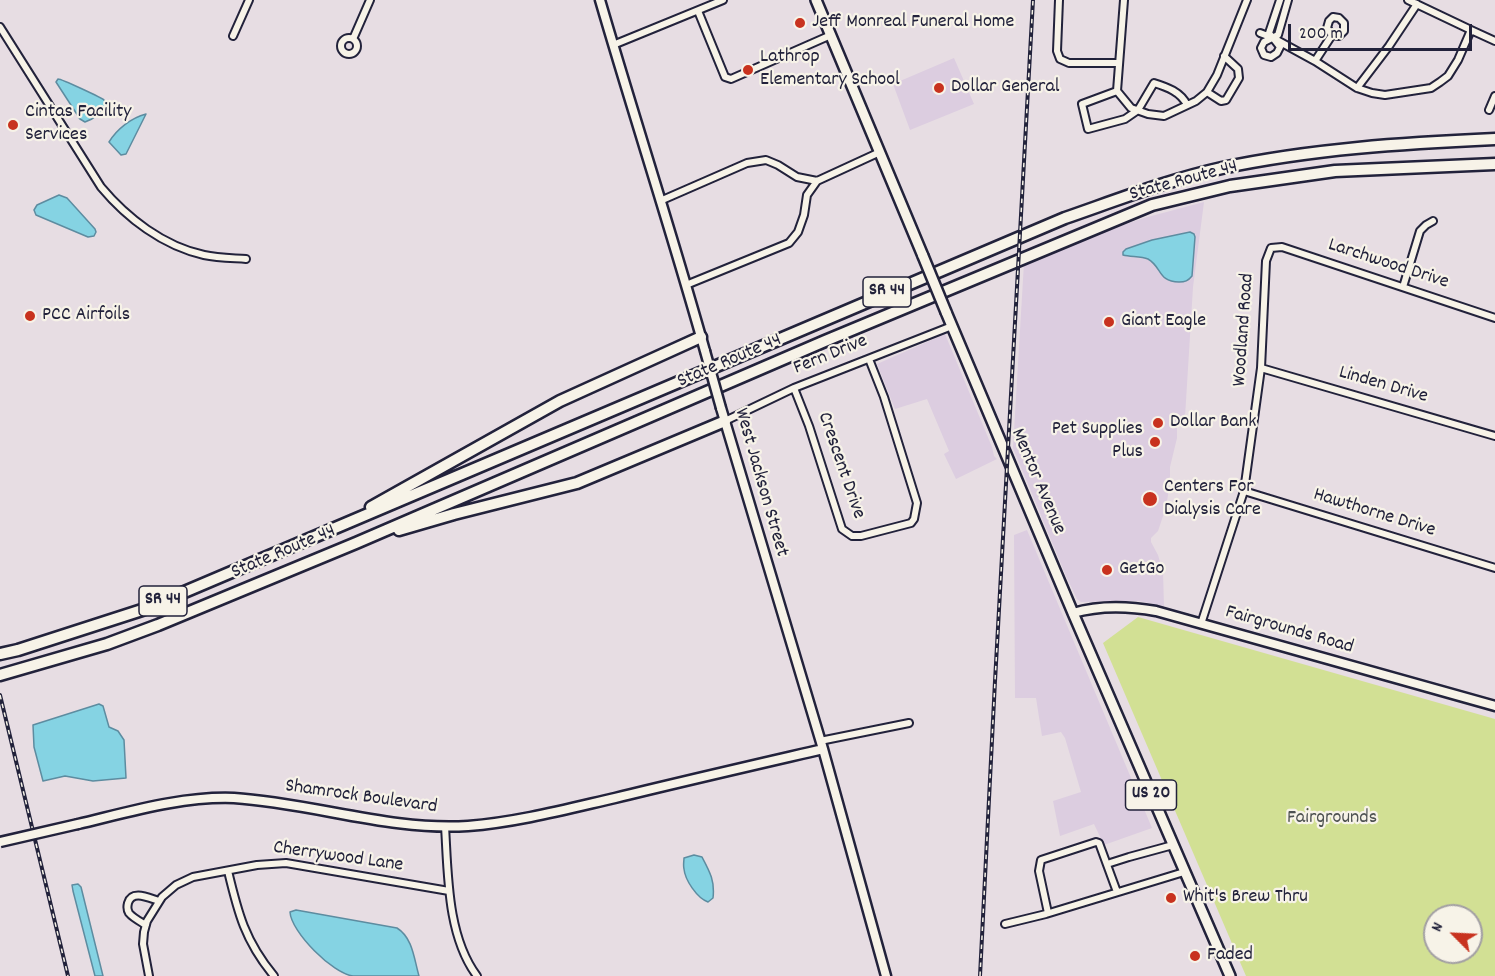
<!DOCTYPE html>
<html>
<head>
<meta charset="utf-8">
<style>
  body { margin:0 }
  #map { position:relative; width:1495px; height:976px; overflow:hidden; background:#e7dde3; font-family:Dekko,sans-serif }
  canvas { display:block }
  .north { position:absolute; left:1423px; top:904px; width:60px; height:60px; box-sizing:border-box; background:#f7f3e8; border:2px solid #a29fa3; border-radius:50%; rotate:294deg; font-size:16px; font-weight:700; line-height:24px; text-align:center; color:#22223b }
  .north::after { content:''; display:block; margin:auto; width:21px; height:27px; background:#c8321e; clip-path:polygon(50% 0,100% 100%,50% 72%,0 100%) }
  .scale { position:absolute; left:1288px; top:24px; width:184px; height:27px; box-sizing:border-box; border:3px solid #22223b; border-top:0; padding-left:8px; font-size:18px; line-height:21px; white-space:nowrap; color:#22223b; -webkit-text-stroke:4px #f7f3e8; paint-order:stroke }
</style>
</head>
<body>
<div id="map">
<canvas width="1495" height="976"></canvas>
<div class="north">N</div>
<div class="scale">200 m</div>
</div>
<script>
const context = document.querySelector('canvas').getContext('2d');
context.lineJoin = 'round';
function paint(path, color) {
  context.fillStyle = color;
  context.fill(path, 'evenodd');
}
function trace(path, color, width, dash) {
  context.strokeStyle = color;
  context.lineWidth = width;
  context.lineCap = dash ? 'butt' : 'round';
  context.setLineDash(dash || []);
  context.stroke(path);
}
function write(font, color, halo, rows, align = 'center') {
  context.font = font + ' Dekko,sans-serif';
  context.lineWidth = 4.5;
  context.setLineDash([]);
  context.textBaseline = 'middle';
  context.strokeStyle = halo;
  context.fillStyle = color;
  for (const [text, x, y, turn = 0] of rows) {
    context.save();
    context.translate(x, y);
    context.rotate((+turn || 0) * Math.PI / 180);
    context.textAlign = isNaN(turn) ? turn : align;
    if (halo) context.strokeText(text, 0, 0);
    context.fillText(text, 0, 0);
    context.restore();
  }
}
paint(new Path2D(`
  M954,58L974,104L910,130L893,84Z
  M1204,202L1193,287L1185,417L1182,416L1177,419V438L1170,467V483L1166,507L1158,531L1151,538V542L1158,555L1163,572L1164,606L1139,601L1081,602L1077,599L1066,576L1013,448L1024,263L1090,236L1144,218Z
  M945,334L992,447L994,456L997,459L956,479L944,454L949,451L927,399L895,409L877,364Z
  M1027,530L1152,828L1104,845L1094,824L1060,836L1053,801L1081,792L1065,738L1061,732L1042,736L1036,698H1015L1014,535Z`), '#dccde0');
paint(new Path2D(`
  M1138,617L1495,719V976H1246L1103,643ZM1435,916H1471V952H1435Z`), '#d2e094');
const water = new Path2D(`
  M58,79C62,79 102,98 104,100C105,101 105,103 106,104C103,112 94,119 85,122L80,119L56,82Z
  M146,114L126,154L121,155L109,142C117,129 131,118 146,114Z
  M59,195L67,198L95,229L96,232L94,236L88,237L36,215L34,210L37,205Z
  M1190,232L1194,234L1195,237L1192,276C1188,281 1185,282 1179,282C1158,282 1162,267 1148,259C1141,256 1131,257 1123,255V252L1126,249L1152,240Z
  M99,704L103,706L109,727L118,731L124,740L126,778L93,781L65,776L43,781L34,747L33,725Z
  M694,855L702,857C710,872 715,881 713,898L708,902C697,898 685,880 684,869C683,865 684,861 684,858Z
  M78,884L81,887L103,976H95L73,891L72,885Z
  M296,910L397,928C413,938 414,959 419,976C398,976 374,976 353,976C333,974 291,932 290,912Z`);
paint(water, '#85d3e3');
trace(water, '#5d8ca0', 1.5);
const street = new Path2D(`
  M1059,0L1057,51L1060,59L1069,63H1119
  M1124,0L1117,91L1131,108L1148,114L1164,116L1196,101L1207,92L1217,75L1247,0
  M1280,0L1269,33L1280,47L1277,53L1271,57L1264,55L1261,48L1264,42L1278,35L1288,0
  M698,11L725,77L731,79L831,35
  M0,27L101,187C127,218 163,246 204,255C218,258 232,258 246,259
  M1471,30L1495,41
  M1260,33L1273,38L1315,61L1357,88L1372,93L1385,95L1431,88L1440,82L1448,76L1458,60L1471,30L1408,0
  M233,36L249,0
  M341 46a8 8 0 1 1 16 0a8 8 0 1 1-16 0Z
  M353,39L370,0
  M613,45L723,0
  M1315,61L1332,35L1339,36L1344,31V23L1339,18L1333,17L1329,21L1327,28L1332,35
  M1357,88L1389,46L1417,4
  M1117,91L1082,104L1088,129L1125,119L1138,110L1154,83C1167,87 1181,92 1187,105
  M1207,92L1221,101L1226,100L1239,78L1238,69L1224,56
  M1489,110L1495,96
  M660,201L747,163L766,160L778,165L797,177L817,181L880,152
  M686,285L789,243L798,232L804,215L807,195L817,181
  M1403,287L1420,231L1426,225L1433,221
  M1261,368L1495,436
  M794,388L809,426L842,529L852,536H861L911,523L914,519L917,503L884,397L869,359
  M725,421L794,388L952,326
  M1244,491L1495,568
  M1201,624L1244,491L1261,368L1266,261L1271,248L1282,247L1495,318
  M820,741L909,723
  M445,826C448,874 447,936 477,976
  M1107,864L1129,857L1173,845
  M228,871C238,913 245,941 274,976
  M1048,913L1039,871L1041,860L1096,842L1099,843L1117,892
  M1005,924L1046,914L1184,872
  M146,925C141,922 133,918 129,913C127,910 127,907 128,903C132,889 149,898 159,901
  M149,976L143,944L144,932L147,921L162,897L176,885L193,877L257,865L286,863L449,891`);
const secondary = new Path2D(`
  M600,0C634,117 672,233 705,351
  M721,408L823,749L886,976
  M1073,613C1100,605 1128,606 1156,611L1495,706
  M78,824C129,812 182,796 234,798C313,803 389,831 468,826C518,822 567,809 615,798C684,781 754,765 823,749`);
const primary = new Path2D(`
  M816,0L923,256
  M946,312L1073,613L1230,976`);
const highway = new Path2D(`
  M371,507L560,401L701,337
  M399,530L454,514L577,483L725,421
  M0,654L18,650L142,610L1065,218C1117,200 1168,180 1222,168C1312,149 1404,143 1495,139
  M0,675L107,644L158,625L356,543L825,341L1152,205L1230,186L1335,171L1495,164`);
trace(street, '#22223b', 10);
trace(secondary, '#22223b', 13);
trace(primary, '#22223b', 14);
trace(highway, '#22223b', 15);
trace(street, '#f7f3e8', 6);
trace(secondary, '#f7f3e8', 8);
trace(primary, '#f7f3e8', 9);
trace(highway, '#f7f3e8', 10);
const rail = new Path2D(`
  M0,695L68,976
  M980,976L995,681L1033,0`);
trace(rail, '#22223b', 4);
trace(rail, '#f7f3e8', 1.5, [4.5]);
const secondaryBridge = new Path2D(`
  M705,351L721,408
  M0,842L78,824`);
const primaryBridge = new Path2D(`
  M923,256L946,312`);
trace(secondaryBridge, '#22223b', 13, []);
trace(primaryBridge, '#22223b', 14, []);
trace(secondaryBridge, '#f7f3e8', 8);
trace(primaryBridge, '#f7f3e8', 9);
for (const [x, y, r, color] of [
  [800,23,6,"#c8321e"],
  [748,70,6,"#c8321e"],
  [939,88,6,"#c8321e"],
  [13,125,6,"#c8321e"],
  [30,316,6,"#c8321e"],
  [1109,322,6,"#c8321e"],
  [1158,423,6,"#c8321e"],
  [1155,442,6,"#c8321e"],
  [1150,499,8,"#c8321e"],
  [1107,570,6,"#c8321e"],
  [1171,898,6,"#c8321e"],
  [1195,956,6,"#c8321e"]
]) {
  const dot = new Path2D();
  dot.arc(x, y, r, 0, 2 * Math.PI);
  context.fillStyle = color;
  context.fill(dot);
  trace(dot, '#f7f3e8', 2);
}
for (const [x, y, w] of [
  [887,292,48],
  [163,601,48],
  [1151,795,51]
]) {
  const box = new Path2D();
  box.roundRect(x - w / 2, y - 15, w, 30, 4.5);
  context.fillStyle = '#f7f3e8';
  context.fill(box);
  trace(box, '#22223b', 1.5);
}
write('bold 18px', '#22223b', null, [
  ["SR 44",887,292],
  ["SR 44",163,601],
  ["US 20",1151,795]
]);
write('20px', '#22223b', '#f7f3e8', [
  ["Jeff Monreal Funeral Home",812,23],
  ["Lathrop",760,58],
  ["Elementary School",760,81],
  ["Dollar General",951,88],
  ["Cintas Facility",25,113],
  ["Services",25,136],
  ["PCC Airfoils",42,316],
  ["Giant Eagle",1121,322],
  ["Dollar Bank",1170,423],
  ["Pet Supplies",1143,430,"right"],
  ["Plus",1143,453,"right"],
  ["Centers For",1164,488],
  ["Dialysis Care",1164,511],
  ["GetGo",1119,570],
  ["Whit's Brew Thru",1183,898],
  ["Faded",1207,956]
], 'left');
write('20px', '#22223b', '#f7f3e8', [
  ["State Route 44",1184,182,-15],
  ["Larchwood Drive",1388,265,18],
  ["Woodland Road",1245,330,-86],
  ["Fern Drive",831,356,-22],
  ["State Route 44",730,362,-23],
  ["Linden Drive",1383,386,16],
  ["Crescent Drive",840,466,71],
  ["Mentor Avenue",1037,482,67],
  ["West Jackson Street",760,483,74],
  ["Hawthorne Drive",1374,514,17],
  ["State Route 44",284,553,-23],
  ["Fairgrounds Road",1289,631,16],
  ["Shamrock Boulevard",361,798,8],
  ["Cherrywood Lane",338,858,8]
]);
write('20px', '#4e5251', '#f7f3e8', [
  ["Fairgrounds",1332,819]
]);
</script>
</body>
</html>
